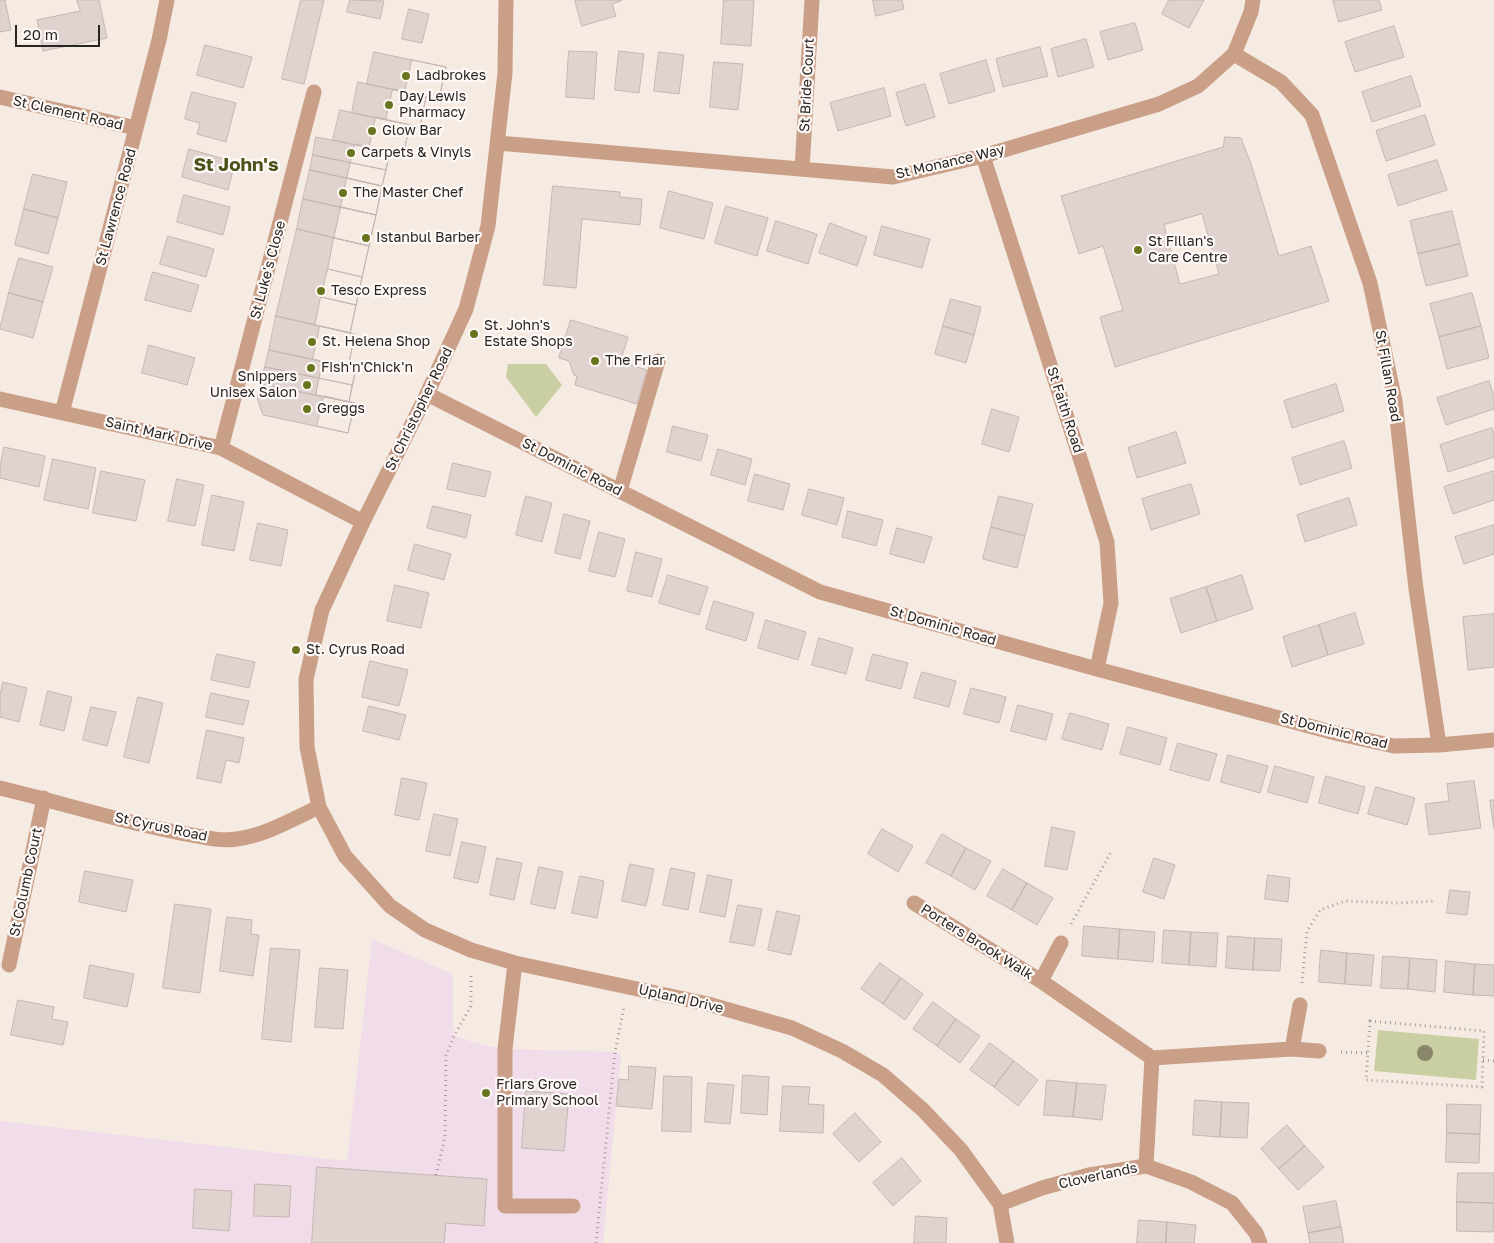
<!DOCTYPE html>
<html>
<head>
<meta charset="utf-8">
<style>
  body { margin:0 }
  #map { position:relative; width:1494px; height:1243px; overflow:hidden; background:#f6ebe2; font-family:"Golos Text",sans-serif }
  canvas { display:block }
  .scale { position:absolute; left:15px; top:25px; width:85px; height:22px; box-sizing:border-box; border:2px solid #292522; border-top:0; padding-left:6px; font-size:15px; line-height:18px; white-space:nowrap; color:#292522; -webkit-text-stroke:4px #fef9f6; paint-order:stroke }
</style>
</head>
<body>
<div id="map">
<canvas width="1494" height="1243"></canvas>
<div class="scale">20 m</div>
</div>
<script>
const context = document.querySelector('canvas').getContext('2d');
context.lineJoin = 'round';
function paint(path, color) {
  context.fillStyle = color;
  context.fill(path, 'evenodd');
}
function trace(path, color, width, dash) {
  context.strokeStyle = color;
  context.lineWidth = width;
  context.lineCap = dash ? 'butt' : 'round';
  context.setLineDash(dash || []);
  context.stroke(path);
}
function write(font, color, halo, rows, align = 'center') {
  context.font = font + ' "Golos Text",sans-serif';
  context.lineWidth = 4.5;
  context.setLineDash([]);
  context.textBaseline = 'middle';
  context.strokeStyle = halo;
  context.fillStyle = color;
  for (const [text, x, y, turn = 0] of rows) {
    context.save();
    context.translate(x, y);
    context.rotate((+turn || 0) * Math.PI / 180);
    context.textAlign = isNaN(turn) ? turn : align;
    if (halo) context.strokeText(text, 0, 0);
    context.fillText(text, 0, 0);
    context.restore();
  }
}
paint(new Path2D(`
  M372,939L453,974V1029L455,1036L475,1043L505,1049L615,1052L621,1054L603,1243H0V1121L347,1161Z`), '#f1dcea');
paint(new Path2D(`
  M508,364H546L562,385L536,417L506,377Z
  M1378,1030L1479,1039L1476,1080L1374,1071Z`), '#cacfa3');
const building = new Path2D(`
  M0,0H5L11,30L0,32Z
  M77,0H99L107,38L43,51L37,20L80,11Z
  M301,0H324L304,84L282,79Z
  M350,0L384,1L380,19L347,12Z
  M575,0H621V1L612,4L616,16L582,26Z
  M724,0H754L751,46L721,44Z
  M873,0H902L904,9L876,16Z
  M1169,0H1204L1189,28L1162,14Z
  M1333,0H1379L1382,10L1339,22Z
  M409,9L429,14L422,43L402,39Z
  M1135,23L1143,50L1108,60L1100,32Z
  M1394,26L1404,57L1355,72L1345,42Z
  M1086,39L1094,67L1058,77L1051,49Z
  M205,45L252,57L243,88L197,75Z
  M1040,47L1048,76L1003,87L996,59Z
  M569,51L597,52L594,99L566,97Z
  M619,51L644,54L639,93L615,90Z
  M374,52L446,67L439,99L367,84Z
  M659,52L684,55L679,94L654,91Z
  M412,60L446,67L439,99L405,92Z
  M986,60L995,91L949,104L940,74Z
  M714,62L743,64L738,110L710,107Z
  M1411,76L1421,106L1372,122L1362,92Z
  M358,82L426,97L420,127L352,113Z
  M925,84L935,117L906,126L896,93Z
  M884,88L891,116L838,131L830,103Z
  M393,89L426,97L420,127L386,120Z
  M192,92L236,103L226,142L197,134L200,123L185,119Z
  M340,110L410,125L403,155L333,140Z
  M1425,115L1435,145L1386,161L1376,131Z
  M376,117L410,125L403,155L369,148Z
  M316,137L390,152L386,170L313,155Z
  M1225,137L1241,138L1251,164L1279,256L1311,246L1329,301L1115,367L1100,317L1123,310L1103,246L1079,254L1061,196L1223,147ZM1202,214L1219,274L1180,284L1164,225Z
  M355,144L390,152L382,186L347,178Z
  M189,149L235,162L228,190L182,177Z
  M313,155L386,170L382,186L310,170Z
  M1437,160L1447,190L1398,206L1388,175Z
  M310,170L382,186L376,215L303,199Z
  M33,174L67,182L58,218L24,209Z
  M347,178L382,186L376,215L341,207Z
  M553,186L620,192V197L642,199L640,225L582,219L576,288L544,285Z
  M669,191L713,203L704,239L660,228Z
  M184,195L230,207L223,235L177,222Z
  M303,199L376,215L369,246L297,229Z
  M726,206L768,218L757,256L715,243Z
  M341,207L376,215L369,246L334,238Z
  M24,209L58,218L48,254L15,245Z
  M1452,211L1460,244L1418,254L1410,221Z
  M776,221L817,234L808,264L767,251Z
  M830,223L867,237L857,266L819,253Z
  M882,226L930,239L922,268L874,255Z
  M297,229L369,246L350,333L276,316Z
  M168,236L214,249L206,277L160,264Z
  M334,238L369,246L362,277L328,269Z
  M1460,244L1468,276L1426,286L1418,254Z
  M19,258L53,267L43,302L9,293Z
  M328,269L362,277L356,305L321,297Z
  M153,272L199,285L191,312L145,300Z
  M9,293L43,302L33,338L0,329Z
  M1472,293L1481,326L1439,337L1430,304Z
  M321,297L356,305L350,333L315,325Z
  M951,299L981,307L974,335L943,326Z
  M276,316L355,334L348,367L269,350Z
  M571,320L628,337L620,362L647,370L637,404L575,385L577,376L574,375L569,361L559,358Z
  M320,326L355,334L348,367L313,359Z
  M943,326L974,335L966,363L935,354Z
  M1481,326L1489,358L1447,369L1439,337Z
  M149,345L195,358L187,385L142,373Z
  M269,350L356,369L352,385L265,367Z
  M323,361L356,369L349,402L316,395Z
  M265,367L352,385L349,402L261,384Z
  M1489,381L1494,396V409L1446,425L1437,398Z
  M261,384L355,403L348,433L263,415L257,398Z
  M1336,384L1344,411L1292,428L1284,401Z
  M324,396L355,403L348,433L317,426Z
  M992,409L1019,417L1009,452L982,444Z
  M673,426L708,435L701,461L667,452Z
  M1492,428L1494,435V457L1448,472L1440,445Z
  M1176,432L1186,463L1137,478L1128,448Z
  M1344,441L1352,468L1300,485L1292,458Z
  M4,447L45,456L39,487L0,478V467Z
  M718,449L752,459L745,485L711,475Z
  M53,459L96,468L88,509L44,500Z
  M453,463L491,472L485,497L447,489Z
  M101,471L145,480L136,521L93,513Z
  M1494,471V500L1453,514L1444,487Z
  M755,474L790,484L783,510L748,501Z
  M177,479L204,485L195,526L168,521Z
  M1191,484L1200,514L1151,530L1142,499Z
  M809,489L844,498L837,525L802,515Z
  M212,495L244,502L234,551L202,545Z
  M526,496L552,503L542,542L516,535Z
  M999,496L1033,504L1025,536L991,527Z
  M1349,498L1357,525L1305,542L1297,515Z
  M433,506L471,515L466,538L427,528Z
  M848,511L883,520L876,546L842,537Z
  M564,514L590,521L580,559L555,553Z
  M258,523L288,530L281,566L250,560Z
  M1494,525V554L1464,564L1455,537Z
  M991,527L1025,536L1017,568L983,559Z
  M897,528L932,537L924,563L890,554Z
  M599,532L625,539L615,577L589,571Z
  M415,544L451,554L444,580L408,570Z
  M636,552L662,559L652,597L627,591Z
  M668,575L708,587L699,615L659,603Z
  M1242,575L1253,609L1217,621L1206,587Z
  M395,585L429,593L421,628L387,621Z
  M1206,587L1217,621L1181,633L1170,599Z
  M714,601L754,613L746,641L706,629Z
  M1355,613L1364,644L1328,655L1319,625Z
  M1494,614V667L1468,670L1463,617Z
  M766,620L806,632L798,660L758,648Z
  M1319,625L1328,655L1292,667L1283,637Z
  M819,638L853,648L846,674L812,665Z
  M217,654L255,662L249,688L211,680Z
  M873,654L908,663L901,689L866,680Z
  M370,661L408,670L399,706L362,697Z
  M922,672L956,681L949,707L914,698Z
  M3,682L27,688L19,722L0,717V696Z
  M971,688L1006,697L999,723L964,714Z
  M48,691L72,697L64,731L40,725Z
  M211,693L249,701L243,725L206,717Z
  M138,697L163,703L149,763L124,757Z
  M1018,705L1053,714L1046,740L1011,731Z
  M369,706L406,715L399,740L363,731Z
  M91,707L116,712L107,746L83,740Z
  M1070,713L1109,724L1102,750L1062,739Z
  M1128,727L1167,738L1160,765L1120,754Z
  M207,730L244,738L239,763L226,760L221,783L197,778Z
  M1178,743L1217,754L1209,781L1170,770Z
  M1228,755L1268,766L1260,793L1221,782Z
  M1275,766L1314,777L1307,803L1268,792Z
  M1326,776L1365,787L1358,814L1319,803Z
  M402,778L427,783L419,820L395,815Z
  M1474,781L1481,828L1429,835L1425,804L1449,801L1447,784Z
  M1376,787L1415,798L1407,825L1368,814Z
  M1490,800H1494V828Z
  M434,814L458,819L450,856L426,851Z
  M1052,827L1075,832L1067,870L1045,866Z
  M882,829L913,846L898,872L868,854Z
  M942,834L966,848L951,876L926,863Z
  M462,842L486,847L478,883L454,878Z
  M966,848L991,861L975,890L951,876Z
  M497,858L522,863L514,900L490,895Z
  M1154,858L1175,865L1164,899L1143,892Z
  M630,864L654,869L646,906L622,901Z
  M539,867L563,872L555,909L531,904Z
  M671,868L695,873L688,910L663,905Z
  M1003,869L1027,883L1012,910L987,896Z
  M85,871L133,880L126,912L79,902Z
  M708,875L732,880L725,917L700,912Z
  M1268,875L1290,878L1288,902L1265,899Z
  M580,876L604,881L597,918L572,913Z
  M1027,883L1053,898L1037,925L1012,910Z
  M1450,890L1470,892L1467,915L1447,913Z
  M175,904L211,909L200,993L163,988Z
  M738,905L762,909L754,946L730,942Z
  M777,911L800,916L791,955L768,950Z
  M227,917L252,920L251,934L259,935L253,976L220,971Z
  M1084,926L1120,929L1118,959L1082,956Z
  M1120,929L1155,932L1153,962L1118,959Z
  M1164,930L1191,932L1189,965L1162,963Z
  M1191,932L1218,933L1216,967L1189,965Z
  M1228,936L1255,938L1253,970L1226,968Z
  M1255,938L1282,939L1280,971L1253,970Z
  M271,948L300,950L291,1042L262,1039Z
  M1321,950L1347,953L1345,984L1319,982Z
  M1347,953L1374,955L1371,986L1345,984Z
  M1383,956L1410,958L1408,989L1381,988Z
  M1410,958L1437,960L1435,992L1408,989Z
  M1446,961L1475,964L1473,995L1444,992Z
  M880,963L901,978L883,1004L861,989Z
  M1475,964L1494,965V996L1473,995Z
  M90,965L134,974L127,1007L84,998Z
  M320,968L348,970L343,1029L315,1027Z
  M901,978L923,994L905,1020L883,1004Z
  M18,1000L54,1007L52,1019L68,1022L63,1045L11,1035Z
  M933,1002L956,1019L937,1046L913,1029Z
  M956,1019L980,1036L960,1063L937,1046Z
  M990,1043L1014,1061L994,1087L970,1070Z
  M1014,1061L1038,1080L1018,1106L994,1087Z
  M629,1066L656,1068L652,1109L616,1106L619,1079L628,1080Z
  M743,1075L769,1077L767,1115L741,1113Z
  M664,1076L692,1077L691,1132L662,1131Z
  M1047,1080L1077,1083L1073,1117L1044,1115Z
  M708,1083L734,1085L730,1124L705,1122Z
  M1077,1083L1106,1085L1102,1120L1073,1117Z
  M783,1086L810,1087L808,1104L824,1105L823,1133L780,1131Z
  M526,1091L569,1094L564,1151L522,1148Z
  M1195,1100L1222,1102L1220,1137L1193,1135Z
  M1222,1102L1249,1103L1247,1138L1220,1137Z
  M1447,1104L1481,1105L1480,1134L1447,1133Z
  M855,1113L881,1142L859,1162L833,1134Z
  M1287,1125L1305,1146L1279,1169L1261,1149Z
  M1447,1133L1480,1134L1479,1163L1446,1162Z
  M1305,1146L1324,1167L1298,1190L1279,1169Z
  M902,1158L921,1181L893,1206L873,1183Z
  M317,1167L487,1179L484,1226L446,1223L444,1243H312Z
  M1458,1173H1494V1203L1457,1202Z
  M255,1184L291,1186L289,1217L254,1216Z
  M195,1189L232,1191L229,1231L193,1228Z
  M1336,1201L1341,1227L1308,1233L1303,1207Z
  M1457,1202L1494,1203L1493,1232L1457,1231Z
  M916,1216L947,1218L946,1243H914Z
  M1139,1220L1167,1222L1166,1243H1137Z
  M1167,1222L1196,1225L1194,1243H1166Z
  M1341,1227L1344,1243H1310L1308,1233Z`);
paint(building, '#e0d2cf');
trace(building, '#c4b7b3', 1);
trace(new Path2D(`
  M1071,924L1111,852
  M1302,983L1307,931L1320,910L1345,901L1397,903L1435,901
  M1370,1021L1484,1031L1482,1087L1366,1080Z
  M1341,1052L1368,1053
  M1483,1060L1494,1061
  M436,1175L445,1137L446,1056L454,1036L471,1006V973
  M596,1243L615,1052L624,1007`), '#a59c96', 3, [1, 4]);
trace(new Path2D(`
  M506,0L505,73L488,226L466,309L427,394L363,522L322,610L306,679L307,747L319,807L345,856L390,906L425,930L471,950L515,963L708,1004L792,1028L842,1051L883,1075L923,1110L961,1150L1000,1204L1007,1243
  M1234,54L1281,82L1312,115L1370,283L1395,401L1416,589L1439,745
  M0,97L136,128
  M498,143L893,177L983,156L1159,104L1198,86L1234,54L1251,12L1253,0
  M983,156L1107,542L1111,603L1097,669
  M802,169L812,0
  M427,394L820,592L1097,669L1335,733L1394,746L1439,745L1494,740
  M0,399L221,448L363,522
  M62,413L159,40L167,0
  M221,448L314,92
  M620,491L658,361
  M0,788C60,802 120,822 181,833C199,836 219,842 237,839C266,835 293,819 319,807
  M914,903L1041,981L1152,1058L1292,1049L1319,1051
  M515,963L505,1049V1206H573
  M9,965L44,798
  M1041,981L1061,943
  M1292,1049L1300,1005
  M1146,1166L1152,1058
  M1000,1204L1042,1188L1089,1175L1146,1166L1191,1182L1232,1203L1256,1233L1260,1243`), '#ca9f88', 15);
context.fillStyle = '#8a866a';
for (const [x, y] of [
  [1425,1053]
]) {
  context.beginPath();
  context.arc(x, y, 8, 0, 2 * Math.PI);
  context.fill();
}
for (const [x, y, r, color] of [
  [406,76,5,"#69741e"],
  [389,105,5,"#69741e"],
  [372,131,5,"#69741e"],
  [351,153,5,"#69741e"],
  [343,193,5,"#69741e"],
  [366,238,5,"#69741e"],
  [1138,250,5,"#69741e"],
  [321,291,5,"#69741e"],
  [474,334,5,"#69741e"],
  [312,342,5,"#69741e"],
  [595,361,5,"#69741e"],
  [311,368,5,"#69741e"],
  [307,385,5,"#69741e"],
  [307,409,5,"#69741e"],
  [296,650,5,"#69741e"],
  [486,1093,5,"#69741e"]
]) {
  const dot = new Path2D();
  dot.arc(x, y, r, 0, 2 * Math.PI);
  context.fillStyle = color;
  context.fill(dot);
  trace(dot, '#fef9f6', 2);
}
write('14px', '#292522', '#fef9f6', [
  ["Ladbrokes",416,76],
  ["Day Lewis",399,97],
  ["Pharmacy",399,113],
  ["Glow Bar",382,131],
  ["Carpets & Vinyls",361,153],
  ["The Master Chef",353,193],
  ["Istanbul Barber",376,238],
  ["St Fillan's",1148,242],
  ["Care Centre",1148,258],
  ["Tesco Express",331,291],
  ["St. John's",484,326],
  ["Estate Shops",484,342],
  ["St. Helena Shop",322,342],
  ["The Friar",605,361],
  ["Fish'n'Chick'n",321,368],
  ["Snippers",297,377,"right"],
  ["Unisex Salon",297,393,"right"],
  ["Greggs",317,409],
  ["St. Cyrus Road",306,650],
  ["Friars Grove",496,1085],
  ["Primary School",496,1101]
], 'left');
write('14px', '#292522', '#fef9f6', [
  ["St Bride Court",807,85,-87],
  ["St Clement Road",68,113,13],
  ["St Monance Way",950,162,-13],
  ["St Lawrence Road",116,207,-75],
  ["St Luke's Close",268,270,-75],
  ["St Fillan Road",1388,376,80],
  ["St Christopher Road",419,409,-64],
  ["St Faith Road",1065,410,72],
  ["Saint Mark Drive",159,434,13],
  ["St Dominic Road",572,467,27],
  ["St Dominic Road",943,626,16],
  ["St Dominic Road",1334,731,14],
  ["St Cyrus Road",161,827,12],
  ["St Columb Court",26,882,-78],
  ["Porters Brook Walk",977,942,32],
  ["Upland Drive",681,999,13],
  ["Cloverlands",1098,1176,-12]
]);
write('bold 19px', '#4b531a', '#fef9f6', [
  ["St John's",236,165]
]);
</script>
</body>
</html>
